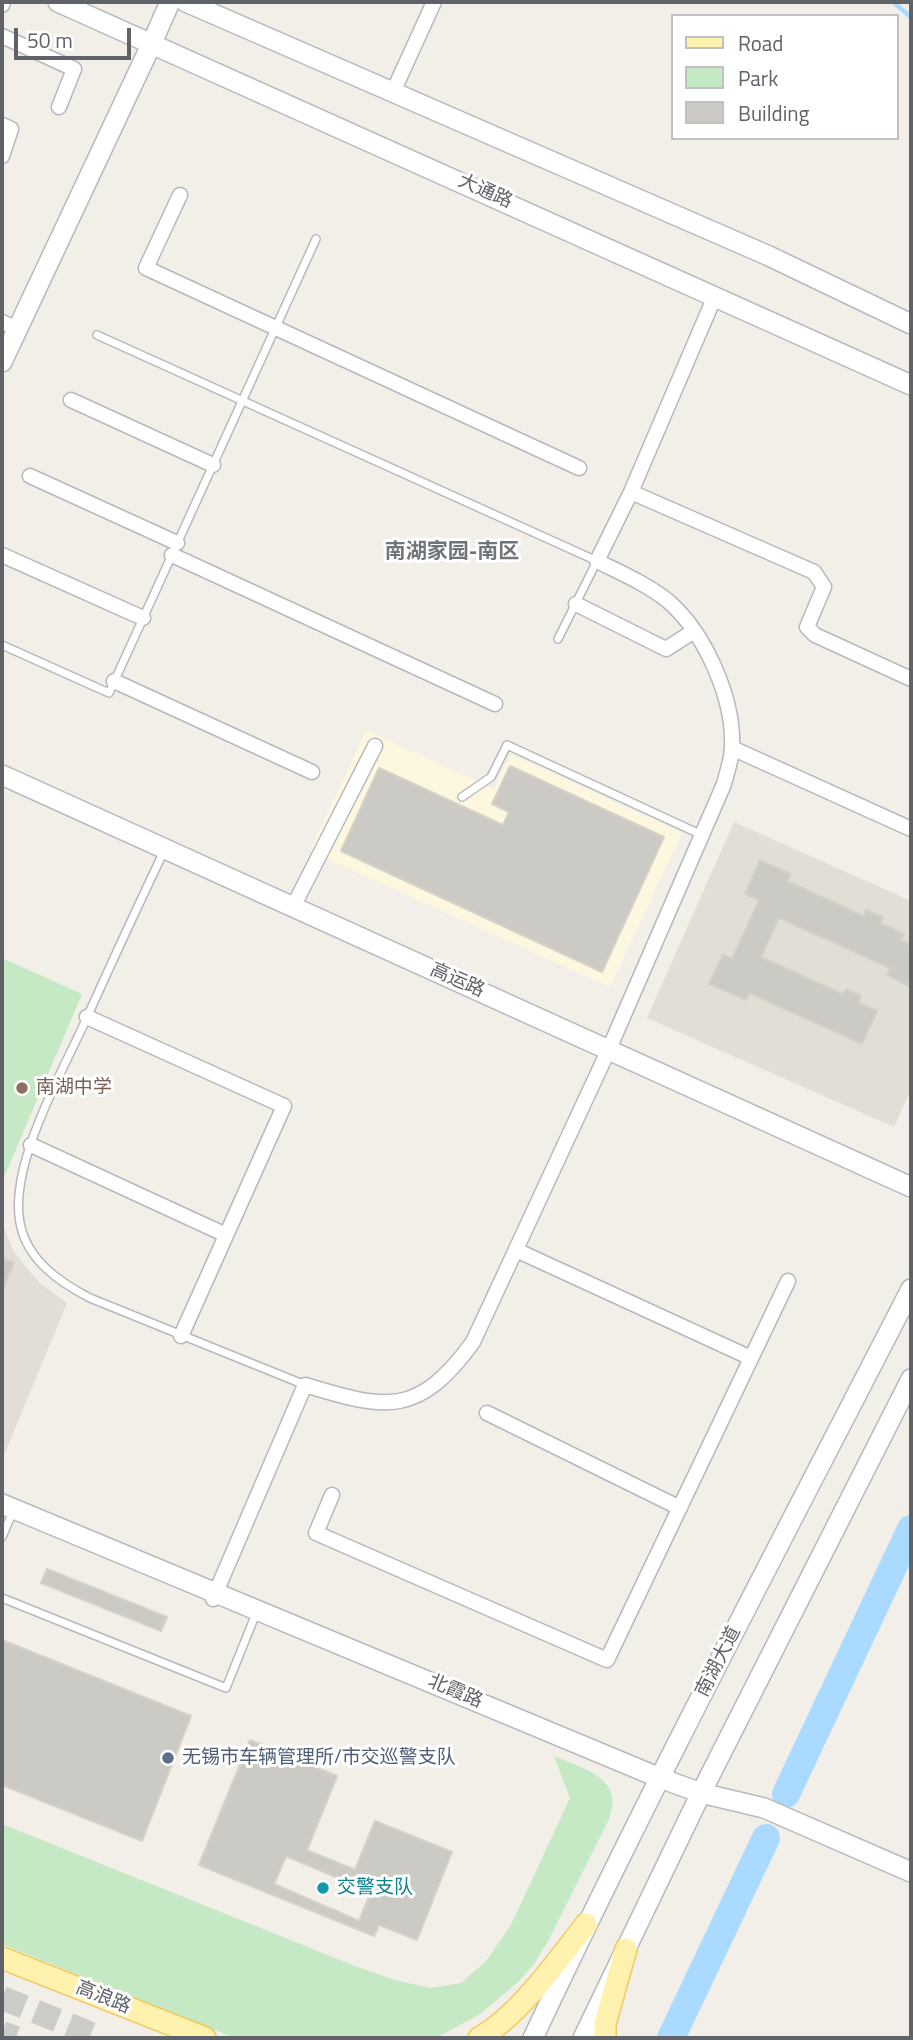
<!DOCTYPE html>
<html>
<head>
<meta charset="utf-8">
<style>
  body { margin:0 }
  #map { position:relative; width:913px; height:2040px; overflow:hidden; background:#f1efe8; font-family:"Titillium Web",sans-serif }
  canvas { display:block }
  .frame { position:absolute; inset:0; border:4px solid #5f6368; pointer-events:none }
  .legend { position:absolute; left:671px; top:14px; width:228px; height:126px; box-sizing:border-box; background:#fff; border:2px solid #bfc1c3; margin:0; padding:9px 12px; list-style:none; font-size:21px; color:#5f6368 }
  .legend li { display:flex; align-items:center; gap:14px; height:35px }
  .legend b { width:35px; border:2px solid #bfc1c3 }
  .scale { position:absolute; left:14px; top:28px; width:117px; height:32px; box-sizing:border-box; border:4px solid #5f6368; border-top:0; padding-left:9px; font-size:21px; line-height:24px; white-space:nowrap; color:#5f6368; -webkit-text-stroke:5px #fff; paint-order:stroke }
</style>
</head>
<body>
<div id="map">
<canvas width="913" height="2040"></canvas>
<div class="frame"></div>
<ul class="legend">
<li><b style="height:9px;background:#fff2af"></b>Road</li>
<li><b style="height:19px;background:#c5e8c5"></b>Park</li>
<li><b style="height:19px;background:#cccac5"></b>Building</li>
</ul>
<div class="scale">50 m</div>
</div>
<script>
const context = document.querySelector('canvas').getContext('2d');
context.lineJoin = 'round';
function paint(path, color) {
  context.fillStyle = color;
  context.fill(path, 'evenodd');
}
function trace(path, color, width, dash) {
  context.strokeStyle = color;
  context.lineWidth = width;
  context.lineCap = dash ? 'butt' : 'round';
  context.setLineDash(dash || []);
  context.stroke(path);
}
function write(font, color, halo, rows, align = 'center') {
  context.font = font + ' "Titillium Web","Noto Sans SC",sans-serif';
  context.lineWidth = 6;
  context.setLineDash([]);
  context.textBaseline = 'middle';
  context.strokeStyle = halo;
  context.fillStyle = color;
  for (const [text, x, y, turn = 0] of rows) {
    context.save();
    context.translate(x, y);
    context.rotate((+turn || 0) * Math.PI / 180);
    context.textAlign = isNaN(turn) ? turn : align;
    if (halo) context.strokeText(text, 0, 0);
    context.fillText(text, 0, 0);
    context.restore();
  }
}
paint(new Path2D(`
  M366,730L494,789L511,754L682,833L610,987L310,851Z`), '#fef7e0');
paint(new Path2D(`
  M734,822L911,901V1090L894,1127L647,1018Z
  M2,1223L13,1250L29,1271L41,1284L67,1303L2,1460Z`), '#e1ded6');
paint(new Path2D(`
  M2,958L82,994L2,1182Z
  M554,1756C584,1769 625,1778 609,1819L547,1943L534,1964L518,1982L480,2014L436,2038H235L2,1944V1824L355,1966L398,1981L431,1988L461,1983L486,1961L511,1925L570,1798Z`), '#c5e8c5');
trace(new Path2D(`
  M893,2L911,17`), '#aadaff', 4.5);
trace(new Path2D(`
  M786,1794L911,1529
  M671,2038L766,1838`), '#aadaff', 28);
const building = new Path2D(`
  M510,766L664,837L602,972L341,851L379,768L503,825L509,812L492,804Z
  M760,860L791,874L787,881L864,916L866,910L883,917L880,923L904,934L901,940L911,945V987L887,975L890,968L779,918L761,957L843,994L846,989L861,996L858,1002L877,1011L862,1044L749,993L746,1000L709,984L723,954L732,959L759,900L745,894Z
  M2,1258L14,1263L4,1286L2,1285Z
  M47,1569L167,1617L161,1631L41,1583Z
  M2,1640L191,1716L142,1841L2,1785Z
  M250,1740L337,1776L307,1850L355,1870L375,1821L452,1852L417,1940L379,1925L374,1936L199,1865Z
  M286,1856L371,1892L359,1921L274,1884Z`);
paint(building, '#cccac5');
trace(building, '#d6d1c6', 2);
trace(new Path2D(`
  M2,1998L101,2038
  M2,2033L16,2038`), '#ccccc8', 24, [24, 12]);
const lane = new Path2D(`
  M97,335L597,561L558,639
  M2,645L109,693L316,239
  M462,797L491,777L507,745L702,835
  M164,851C137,908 110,966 84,1024C60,1076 9,1166 20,1223C27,1260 59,1282 90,1298L305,1385
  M2,1537L11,1516
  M2,1598L226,1688L255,1616`);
const street = new Path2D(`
  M2,5L3,2
  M2,36L74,69L59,107
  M393,92L434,2
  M2,125L11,129L2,156
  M180,195L146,268L579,468
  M2,322L18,329
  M71,400L213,465
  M30,476L177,543
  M631,492L814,572L824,587L807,627L815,635L911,679
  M2,555L143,618
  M172,555L495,704
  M576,604L666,649L694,631
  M114,681L312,772
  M732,748L911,829
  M293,907L375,746
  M87,1017L284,1106L181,1336
  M31,1145L226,1235
  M516,1250L751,1358
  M487,1413L680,1508
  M332,1495L316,1533L607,1660L788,1281
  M213,1599L305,1385C387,1410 418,1417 473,1342L609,1049L724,784C727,772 732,759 732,747C734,698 705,633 668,601C647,584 621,573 597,561L631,492L715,296`);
const secondary = new Path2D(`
  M58,2L911,385
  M186,2L769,256L911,324
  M2,362L151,45L170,2
  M2,775L911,1187
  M2,1504L660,1778L701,1793L764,1808L911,1872
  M533,2038C652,1785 783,1538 911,1289
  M583,2038L701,1793L911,1379`);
const primary = new Path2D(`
  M2,1958L205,2038
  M479,2038C517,2018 559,1959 586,1924
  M605,2038V2024L626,1949`);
trace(lane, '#b5b8bc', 10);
trace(street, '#b5b8bc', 17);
trace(secondary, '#b6babf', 22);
trace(primary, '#f2c960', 24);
trace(lane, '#fff', 7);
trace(street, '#fff', 14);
trace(secondary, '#fff', 19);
trace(primary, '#fff2af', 21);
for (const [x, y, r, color] of [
  [22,1088,7,"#8d6e63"],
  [168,1758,7,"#5c6f8a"],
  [323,1888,7,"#0f9aa8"]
]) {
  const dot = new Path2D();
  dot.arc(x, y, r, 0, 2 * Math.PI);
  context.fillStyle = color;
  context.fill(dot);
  trace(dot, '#fff', 2.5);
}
write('19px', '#5f6368', '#fff', [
  ["大通路",485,192,24],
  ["高运路",457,981,24],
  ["南湖大道",719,1662,-63],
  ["北霞路",455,1692,23],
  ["高浪路",103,1998,22]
]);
write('19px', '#785e54', '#fff', [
  ["南湖中学",36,1088]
], 'left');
write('19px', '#4e5e75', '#fff', [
  ["无锡市车辆管理所/市交巡警支队",182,1758]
], 'left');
write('19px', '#0d838f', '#fff', [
  ["交警支队",337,1888]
], 'left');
write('bold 21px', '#70757a', '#fff', [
  ["南湖家园-南区",452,553]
]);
</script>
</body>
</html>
